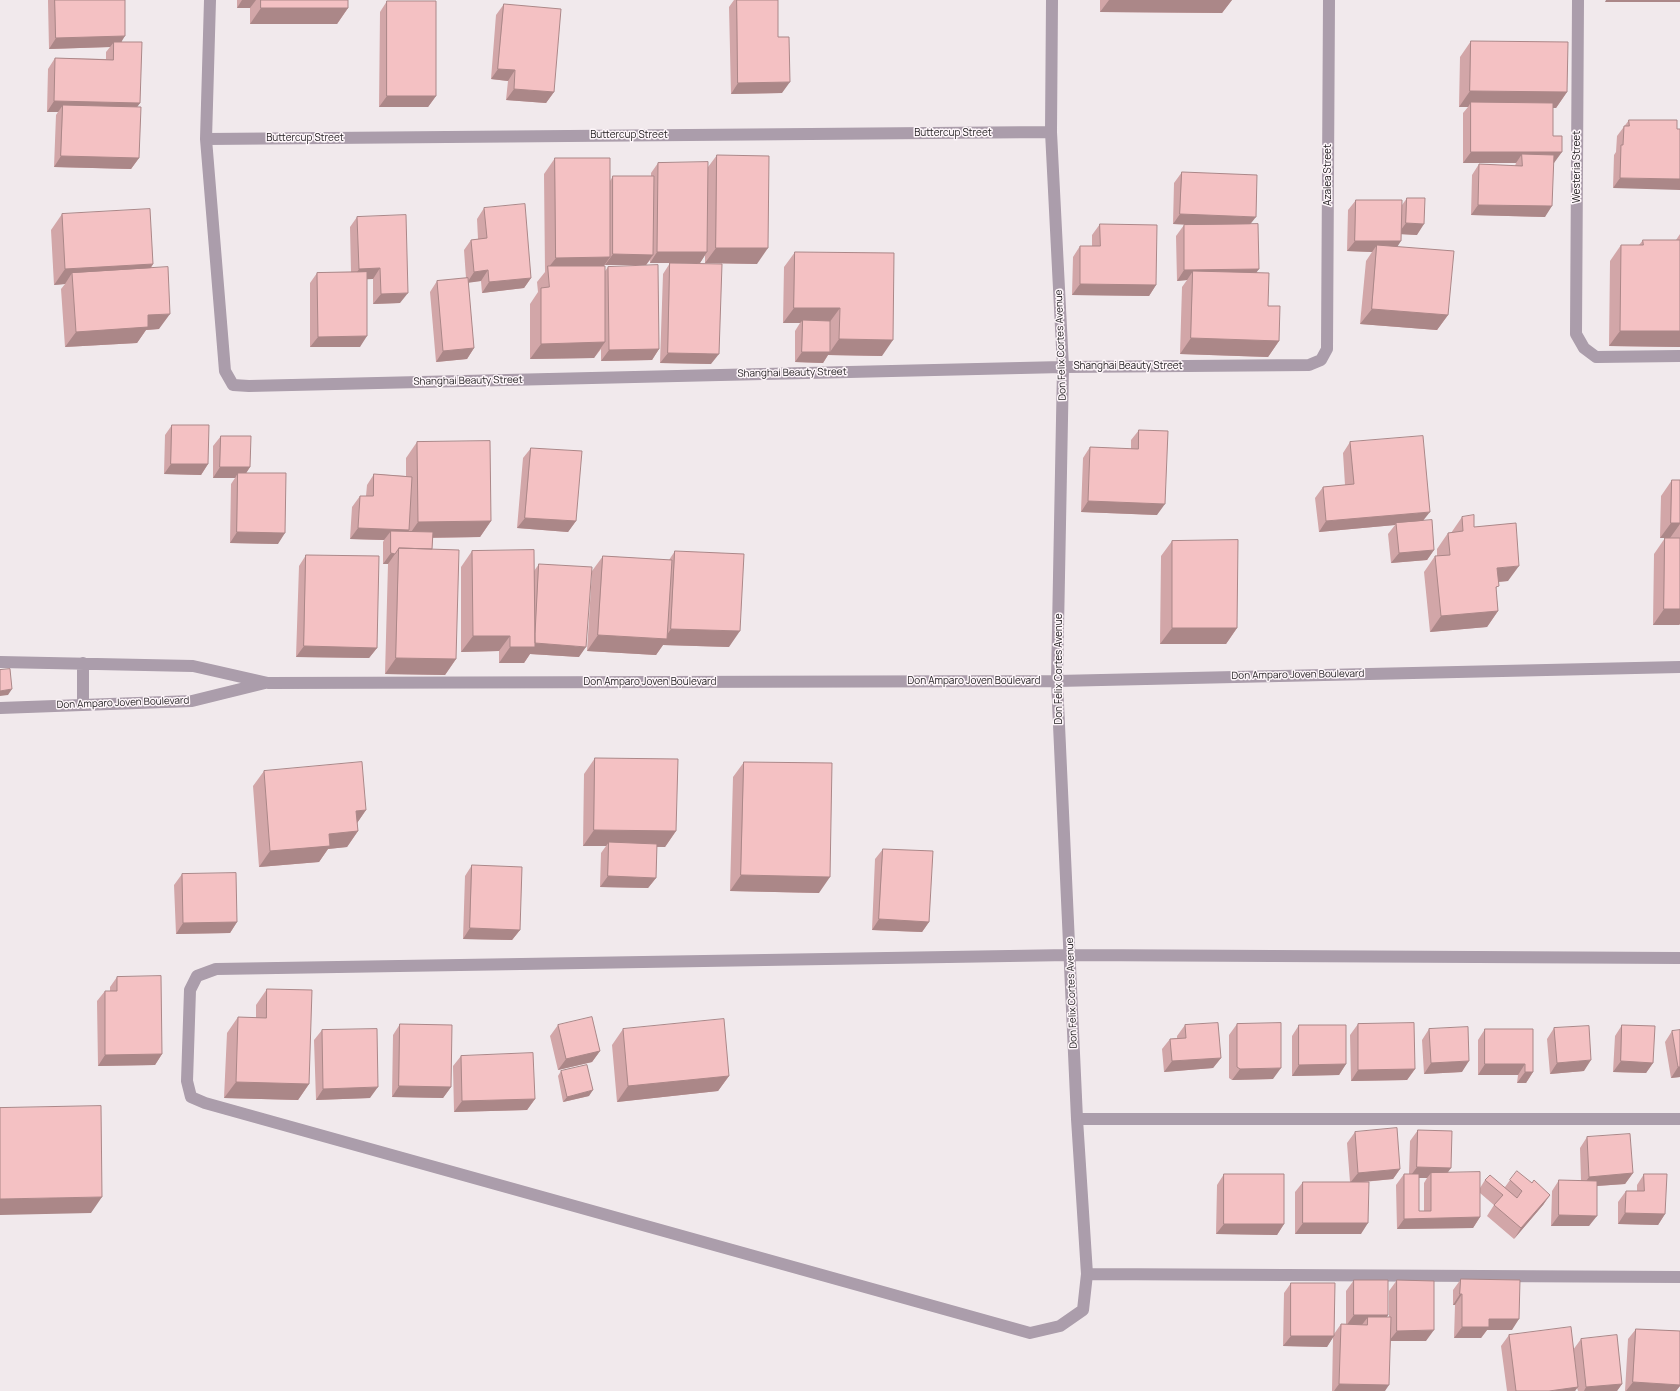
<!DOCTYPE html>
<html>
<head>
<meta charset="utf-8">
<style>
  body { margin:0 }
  canvas { display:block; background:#f1e9ec }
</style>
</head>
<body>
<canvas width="1680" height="1391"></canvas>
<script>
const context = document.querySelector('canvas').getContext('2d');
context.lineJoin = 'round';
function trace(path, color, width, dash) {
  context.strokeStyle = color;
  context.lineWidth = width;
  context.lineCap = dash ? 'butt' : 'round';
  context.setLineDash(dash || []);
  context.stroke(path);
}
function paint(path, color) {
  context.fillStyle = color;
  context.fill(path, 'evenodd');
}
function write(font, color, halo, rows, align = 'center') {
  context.font = font + ' Manrope,sans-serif';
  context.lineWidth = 3;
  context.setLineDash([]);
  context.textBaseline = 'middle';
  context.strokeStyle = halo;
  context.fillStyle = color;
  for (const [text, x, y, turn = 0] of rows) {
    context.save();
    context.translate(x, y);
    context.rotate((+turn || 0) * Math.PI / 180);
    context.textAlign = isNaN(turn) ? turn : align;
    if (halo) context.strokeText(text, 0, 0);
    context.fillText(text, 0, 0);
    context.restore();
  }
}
trace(new Path2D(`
  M210,0L206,139L225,371L233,385L249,386L1063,367L1309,365L1321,360L1327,349L1329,0
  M1052,0L1051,132L1063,367L1057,681L1077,1119L1087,1274L1083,1310L1060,1326L1030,1333L205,1103L191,1097L187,1081L190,990L197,976L216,969L1070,955L1680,958
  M1578,0L1576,334L1584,348L1596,357L1680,356
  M206,139L1051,132
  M0,662L193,666L268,683L1057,681L1680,667
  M83,705V663
  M0,708L192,701L265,683
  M1077,1119H1680
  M1087,1274L1680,1277`), '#ab9dab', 12);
paint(new Path2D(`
  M48,0H125L122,42L140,103L137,107L139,158L131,169L54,167L56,115L58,112H47L48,69L55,58L106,59V52L110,47L49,49L48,1Z
  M237,0H348V8L337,24H250V8H237Z
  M734,0H778V37L782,93L731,94L729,7Z
  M1100,0H1232L1222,13L1100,12Z
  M387,1L436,96L428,107H379L380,12Z
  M504,4L554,92L546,103L506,100L508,81L491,79L496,15Z
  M1471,41L1567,92L1556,108H1553V136L1554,163H1553L1545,217L1471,215L1472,175L1479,164L1515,166L1516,163H1463V113L1468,107H1459L1460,57Z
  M1629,120L1677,129L1613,188L1614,155L1616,152L1617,136Z
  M717,155L757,264L705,263V255L700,263H650V260L646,265H605V264L604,266L605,271L608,267L659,349L652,360L601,361V349L594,358L530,359V304L538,292L537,282L545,272L544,174L555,158L610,181L613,176H651V173L658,163L708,167Z
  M1182,172L1250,224L1256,273L1279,341L1268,357L1180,354L1182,287L1187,280L1177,281L1176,236L1184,225H1192L1173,224L1174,183Z
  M1407,198L1417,235L1401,234L1397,247L1448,315L1437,330L1360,324L1366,261L1372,252L1347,251L1348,210L1356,200L1402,205Z
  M484,208L531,278L524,288L482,293L481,281L468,282L474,348L467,359L436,362L430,292L437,281L466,278L464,250L471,240L478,239L477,219Z
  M62,214L153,264L151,268L159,329L146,330L137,343L65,347L61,289L65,284L54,285L51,230Z
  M357,217L400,303L373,304V279H367L360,347H310V283L317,273L351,272L350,227Z
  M1100,224L1156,285L1149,296L1072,295L1073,257L1080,246H1092V235Z
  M1680,234V347L1609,346L1610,261L1621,245H1639L1643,240H1676Z
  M795,252L882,356L828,355L823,363L795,362V331L800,323H783L784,267Z
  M670,263L711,364L660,363L663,274Z
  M172,425L208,464L201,475L164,474L165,435Z
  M1139,430L1157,515L1081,512L1083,458L1090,447L1131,449V440Z
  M221,436L250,467L246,473L278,544L230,543L231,484L235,478H213V446Z
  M417,442L491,521L480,537L433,538L432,549L456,659L445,675L385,674L388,564H383V542L384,540L350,539L352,507L360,496H366L367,485L374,474L406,476V458Z
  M1350,442L1423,521L1434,550L1427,560L1391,563L1388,534L1395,525L1319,532L1315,498L1323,487L1345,485L1343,453Z
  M531,448L576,521L568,532L517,528L523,458Z
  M1672,480H1680V624L1679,625H1653L1654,554L1665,538H1660L1661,496Z
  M1462,517L1474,527L1508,581L1498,582L1496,590L1498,611L1487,627L1430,632L1424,572L1435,556H1437V549L1448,533H1451Z
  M1172,541L1237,628L1226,644H1160L1161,556Z
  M472,551L534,571L539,564L579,657L530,654L524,663H499V651L461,652V567Z
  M675,551L729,647L663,645L656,655L587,651L592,571L603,556L669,560Z
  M306,555L377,648L369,658L296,657L299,566Z
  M595,758L676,831L665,847H657L656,878L648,888L600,887L601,853L606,846H583L584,774Z
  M744,762L819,893L730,891L733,777Z
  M264,771L366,810L357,823L358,831L347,847L328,849L319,862L259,867L253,786Z
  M883,849L929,922L922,932L872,930L875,859Z
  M472,865L520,930L512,940L463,939L465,876Z
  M182,874L237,922L230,933L176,934L174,885Z
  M117,977L162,1054L155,1065L98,1066L97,1001L105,991H110V987Z
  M267,989L309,1084L298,1100L224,1098L227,1033L238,1017L256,1018V1005Z
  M400,1024L451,1087L443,1098L392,1097L393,1035Z
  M1237,1024L1273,1079L1232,1080L1229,1078V1035Z
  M1358,1024L1415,1069L1407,1080L1351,1081L1350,1035Z
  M558,1025L600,1051L592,1062L558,1070L550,1036Z
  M1185,1025L1221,1058L1213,1068L1164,1072L1162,1049L1170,1039L1177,1038V1036Z
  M1299,1025L1346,1064L1339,1075L1292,1076V1036Z
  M1622,1025L1653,1063L1646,1073L1613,1072L1615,1036Z
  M1554,1028L1584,1071L1550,1074L1547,1039Z
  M623,1029L729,1076L718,1091L617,1102L612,1045Z
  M1429,1029L1462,1072L1424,1074L1422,1040Z
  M1485,1029H1533V1072L1526,1083H1517L1518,1075H1478V1040Z
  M322,1030L370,1098L316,1100L314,1040Z
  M1672,1031L1680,1077L1671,1078L1665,1042Z
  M461,1056L535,1099L527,1110L454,1112L453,1066Z
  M561,1071L589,1096L563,1102L558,1076Z
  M1418,1130L1451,1168L1447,1172L1480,1188L1485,1180L1505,1187L1510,1180L1532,1183L1550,1195L1543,1205L1514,1239L1487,1216L1494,1205L1480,1193V1217L1473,1228L1397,1229L1396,1185L1404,1174H1409L1410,1141ZM1419,1178H1427L1424,1183V1211H1419Z
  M1355,1132L1400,1169L1393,1179L1364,1182L1361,1234H1295V1192L1303,1182H1350L1347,1143Z
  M1587,1137L1633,1173L1625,1184L1597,1186L1589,1226H1551L1552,1191L1559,1180L1581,1181L1580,1148Z
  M1224,1174L1284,1224L1277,1235L1216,1234L1217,1185Z
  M1644,1174L1665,1214L1658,1225L1618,1224V1202L1626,1191H1637V1185Z
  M1461,1279L1512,1330H1487L1481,1338H1454L1455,1305H1453V1290Z
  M1354,1280L1388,1315L1387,1317H1389V1291L1397,1280L1426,1341H1391L1385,1391H1332L1333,1337L1327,1347L1283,1346L1284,1293L1291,1283L1334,1334L1341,1324H1346V1291Z
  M1636,1329L1680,1331V1386L1676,1391H1625L1628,1339Z
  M1509,1335L1573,1350L1581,1339L1622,1384L1617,1391H1578L1577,1388L1575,1391H1507L1501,1346Z`), '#d2a6a8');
paint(new Path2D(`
  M242,0H256L250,8H237Z
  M1109,0H1232L1222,13L1100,12Z
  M1606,0H1680V2H1605Z
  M261,8H348L337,24H250Z
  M125,36L118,47L114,42L110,47L49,49L56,38Z
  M498,69L515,70L508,81L491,79Z
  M790,82L782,93L731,94L738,83Z
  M514,89L554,92L546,103L506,100Z
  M1470,91L1567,92L1556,108L1471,107V102L1468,107H1459Z
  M387,96H436L428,107H379Z
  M54,101L140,103L132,114L63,105L58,112H47Z
  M1471,152H1562L1554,163H1522V154L1516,163H1463Z
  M61,156L139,158L131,169L54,167Z
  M1620,178L1680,179V190L1613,188Z
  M1478,205L1552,206L1545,217L1471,215Z
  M1180,214L1256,217L1248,227L1173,224Z
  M1406,223L1424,224L1417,235L1398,234Z
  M1355,241H1401L1394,252L1377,245L1372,252L1347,251Z
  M716,248H768L757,264L705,263Z
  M657,252H707L700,263H650Z
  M613,254L653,255L646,265H605Z
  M610,257L599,273L548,268L556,258Z
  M153,264L142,280L72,273L65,284L54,285L65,269Z
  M380,268L373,279L352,280L359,269Z
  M1259,269L1251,280L1193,271L1187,280L1177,281L1184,270Z
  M488,270L481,281L467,283L474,272Z
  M531,278L524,288L482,293L489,282Z
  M1080,284L1156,285L1149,296L1072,295Z
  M408,293L400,303L373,304L381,294Z
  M794,308H840L829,323L803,320L800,323H783Z
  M1372,309L1448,315L1437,330L1360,324Z
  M170,314L159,329L146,330L137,343L65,347L76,332L148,315Z
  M1620,331H1680V347L1609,346Z
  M367,336L360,347H310L318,337Z
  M1191,338L1279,341L1268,357L1180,354Z
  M839,339L893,340L882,356L828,355L823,363L795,362L802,352H830Z
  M605,342L594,358L530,359L541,344Z
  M474,348L467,359L436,362L443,351Z
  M659,349L652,360L601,361L609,350Z
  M668,353L719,354L711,364L660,363Z
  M171,464H208L201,475L164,474Z
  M220,467H250L243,478L238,473L235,478H213Z
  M1088,501L1165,504L1157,515L1081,512Z
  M1430,512L1422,522L1396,523L1395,525L1319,532L1326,521Z
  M525,518L576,521L568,532L517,528Z
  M491,521L480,537L407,538L418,522Z
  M1671,523H1680V524L1670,538H1660Z
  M358,528L409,530L401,541L391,531L384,540L350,539Z
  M237,532L285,533L278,544L230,543Z
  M1434,550L1427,560L1391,563L1399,553Z
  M391,553L395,554L388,564H383Z
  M1519,566L1508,581L1486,583L1497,568Z
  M1664,609H1680V624L1679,625H1653Z
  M1498,611L1487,627L1430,632L1441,616Z
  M1172,628H1237L1226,644H1160Z
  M671,629L740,631L729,647L663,645L656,655L587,651L598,635L664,639Z
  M473,636H510L499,651L461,652Z
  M534,643L586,647L579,657L530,654L524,663H499L510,647Z
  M304,646L377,648L369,658L296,657Z
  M396,658L456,659L445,675L385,674Z
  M12,689L8,695L0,696V691Z
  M366,810L355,826L356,811Z
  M594,830L676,831L665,847L608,846L609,842L606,846H583Z
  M358,831L347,847L328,849L319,862L259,867L270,851L329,834Z
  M741,875L830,877L819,893L730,891Z
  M608,876L656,878L648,888L600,887Z
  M879,919L929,922L922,932L872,930Z
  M237,922L230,933L176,934L183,923Z
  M470,928L520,930L512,940L463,939Z
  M600,1051L592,1062L558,1070L566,1059Z
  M162,1054L155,1065L98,1066L105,1055Z
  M1221,1058L1213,1068L1164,1072L1172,1061Z
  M1591,1060L1584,1071L1550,1074L1557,1063Z
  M1469,1061L1462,1072L1424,1074L1431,1063Z
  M1621,1061L1653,1063L1646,1073L1613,1072Z
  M1346,1064L1339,1075L1292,1076L1299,1065Z
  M1485,1064H1525L1518,1075H1478Z
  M1678,1067H1680V1077L1671,1078Z
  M1281,1068L1273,1079L1232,1080L1240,1069Z
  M1415,1069L1407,1080L1351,1081L1358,1070Z
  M1525,1072H1533L1526,1083H1517Z
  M729,1076L718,1091L617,1102L628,1086Z
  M236,1082L309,1084L298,1100L224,1098Z
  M399,1086L451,1087L443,1098L392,1097Z
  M378,1087L370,1098L316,1100L323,1089Z
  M593,1090L589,1096L563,1102L567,1097Z
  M535,1099L527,1110L454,1112L462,1101Z
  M1417,1167L1451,1168L1443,1179L1431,1173L1427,1178H1409Z
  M1400,1169L1393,1179L1350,1183L1358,1173Z
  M1633,1173L1625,1184L1582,1187L1589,1177Z
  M1550,1195L1543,1205L1514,1239L1521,1228Z
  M102,1197L91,1213L0,1215V1199Z
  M1625,1213L1665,1214L1658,1225L1618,1224Z
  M1559,1215L1597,1216L1589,1226H1551Z
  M1480,1217L1473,1228L1397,1229L1404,1219Z
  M1303,1223H1368L1361,1234H1295Z
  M1224,1224H1284L1277,1235L1216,1234Z
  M1460,1294H1462L1455,1305H1453Z
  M1354,1315H1388L1381,1326L1367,1325L1368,1317L1361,1326H1346Z
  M1489,1319H1519L1512,1330H1487L1481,1338H1454L1462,1327Z
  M1434,1330L1426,1341H1389L1397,1331Z
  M1291,1336H1334L1327,1347L1283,1346Z
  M1633,1382L1680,1385V1386L1676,1391H1626Z
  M1339,1384L1389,1385L1385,1391H1334Z
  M1622,1384L1617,1391H1584L1586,1387Z
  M1578,1387L1575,1391H1549Z`), '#ab8788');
const building = new Path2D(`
  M55,0H125V36L56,38Z
  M261,0H348V8H261Z
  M737,0H778V37H789L790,82L738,83Z
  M387,1H436V96H387Z
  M504,4L561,9L554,92L514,89L515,70L498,69Z
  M1471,41L1568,42L1567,92L1470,91Z
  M114,42H142L140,103L54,101L55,58L113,60Z
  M1471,102L1553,103V136H1562V152H1471Z
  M63,105L141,107L139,158L61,156Z
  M1629,120H1677V129H1680V179L1620,178L1621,145H1623L1624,126H1629Z
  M1522,154L1554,155L1552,206L1478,205L1479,164L1522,166Z
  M717,155L769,156L768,248H716Z
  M555,158H610V257L556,258Z
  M708,162L707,252H657L658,163Z
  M1182,172L1257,175L1256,217L1180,214Z
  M613,176H654L653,255L613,254Z
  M1407,198H1425L1424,224L1406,223Z
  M1356,200H1402L1401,241H1355Z
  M525,204L531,278L489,282L488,270L474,272L471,240L487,238L484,208Z
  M150,209L153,264L65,269L62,214Z
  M406,215L408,293L381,294L380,268L359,269L357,217Z
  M1100,224L1157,225L1156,285L1080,284V246H1100Z
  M1258,224L1259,269L1184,270V225Z
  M1643,240H1680V331H1620L1621,245H1643Z
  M1377,245L1454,251L1448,315L1372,309Z
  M795,252L894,253L893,340L839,339L840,308H794Z
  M670,263L722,264L719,354L668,353Z
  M658,265L659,349L609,350L608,267Z
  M548,266H605V342L541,344V288L549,287Z
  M168,267L170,314L148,315V327L76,332L72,273Z
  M1193,271L1269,273L1268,306H1280L1279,341L1191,338Z
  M367,272V336L318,337L317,273Z
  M468,278L474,348L443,351L437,281Z
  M803,320L830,321V352H802Z
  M172,425H209L208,464H171Z
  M1139,430L1168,431L1165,504L1088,501L1090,447L1138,449Z
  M221,436H251L250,467H220Z
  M1423,436L1430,512L1326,521L1323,487L1354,484L1350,442Z
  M490,441L491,521L418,522L417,442Z
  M531,448L582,451L576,521L525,518Z
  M238,473H286L285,533L237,532Z
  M374,474L412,477L409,530L358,528L360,496H373Z
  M1672,480H1680V523H1671Z
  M1474,515V527L1516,523L1519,566L1497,568L1499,586L1496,587L1498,611L1441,616L1435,556L1450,555L1448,533L1463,531L1462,517Z
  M1432,520L1434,550L1399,553L1396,523Z
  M391,531L433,532L432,549L399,548L395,554L391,553Z
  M1665,538H1680V609H1664Z
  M1238,540L1237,628H1172V541Z
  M399,548L459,550L456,659L396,658Z
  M534,550L535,647H510V636H473L472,551Z
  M675,551L744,554L740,631L671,629Z
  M306,555L379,556L377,648L304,646Z
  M603,556L672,560L667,639L598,635Z
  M539,564L592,567L586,647L535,643V634Z
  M10,669L12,689L0,691V670Z
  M595,758L678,759L676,831L594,830Z
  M362,762L366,810L356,811L358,831L329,834L330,846L270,851L264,771Z
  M744,762L832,763L830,877L741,875Z
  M609,842L657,844L656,878L608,876Z
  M883,849L933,851L929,922L879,919Z
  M472,865L522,867L520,930L470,928Z
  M236,873L237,922L183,923L182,874Z
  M161,976L162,1054L105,1055V991H117V977Z
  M267,989L312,990L309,1084L236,1082L238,1017L266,1018Z
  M592,1017L600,1051L566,1059L558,1025Z
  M724,1019L729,1076L628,1086L623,1029Z
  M1218,1023L1221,1058L1172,1061L1170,1039L1186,1038L1185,1025Z
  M1281,1023V1068L1240,1069L1237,1067V1024Z
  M1414,1023L1415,1069L1358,1070V1024Z
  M400,1024L452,1025L451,1087L399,1086Z
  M1299,1025H1346V1064L1299,1065Z
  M1622,1025L1655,1026L1653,1063L1621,1061Z
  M1589,1026L1591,1060L1557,1063L1554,1028Z
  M1468,1027L1469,1061L1431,1063L1429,1029Z
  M377,1029L378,1087L323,1089L322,1030Z
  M1485,1029H1533V1072H1525V1064H1485Z
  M1680,1030V1067H1678L1672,1031Z
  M533,1053L535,1099L462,1101L461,1056Z
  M587,1065L593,1090L567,1097L561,1071Z
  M101,1106L102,1197L0,1199V1108Z
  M1397,1128L1400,1169L1358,1173L1355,1132Z
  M1418,1130L1452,1131L1451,1168L1417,1167Z
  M1630,1134L1633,1173L1589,1177L1587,1137Z
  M1517,1171L1532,1183L1534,1180L1550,1195L1521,1228L1494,1205L1503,1195L1485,1180L1490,1175L1517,1198L1522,1191L1510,1180Z
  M1480,1172V1217L1404,1219V1174H1419V1211H1431V1173Z
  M1224,1174H1284V1224H1224Z
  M1644,1174H1667L1665,1214L1625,1213L1626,1191H1644Z
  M1559,1180L1597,1181V1216L1559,1215Z
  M1303,1182H1369L1368,1223H1303Z
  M1461,1279L1520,1280L1519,1319H1489V1327H1462V1294H1460Z
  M1354,1280H1388V1315H1354Z
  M1397,1280L1434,1281V1330L1397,1331Z
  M1291,1283H1335L1334,1336H1291Z
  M1368,1317H1391L1389,1385L1339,1384L1341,1324L1367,1325Z
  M1571,1327L1578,1387L1549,1391H1516L1509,1335Z
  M1636,1329L1680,1331V1385L1633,1382Z
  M1617,1335L1622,1384L1586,1387L1581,1339Z`);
paint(building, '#f4c1c3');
trace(building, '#ab8788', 1);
write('10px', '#242123', '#fef6fa', [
  ["Buttercup Street",953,133],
  ["Buttercup Street",629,135],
  ["Buttercup Street",305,138],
  ["Westeria Street",1577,167,-90],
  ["Azalea Street",1328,175,-90],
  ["Don Felix Cortes Avenue",1061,345,-92],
  ["Shanghai Beauty Street",1128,366],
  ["Shanghai Beauty Street",792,373,-1],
  ["Shanghai Beauty Street",468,381,-1],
  ["Don Felix Cortes Avenue",1059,669,-90],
  ["Don Amparo Joven Boulevard",1298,675,-1],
  ["Don Amparo Joven Boulevard",974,681],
  ["Don Amparo Joven Boulevard",650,682],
  ["Don Amparo Joven Boulevard",123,703,-2],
  ["Don Felix Cortes Avenue",1072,993,-92]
]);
</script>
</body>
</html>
